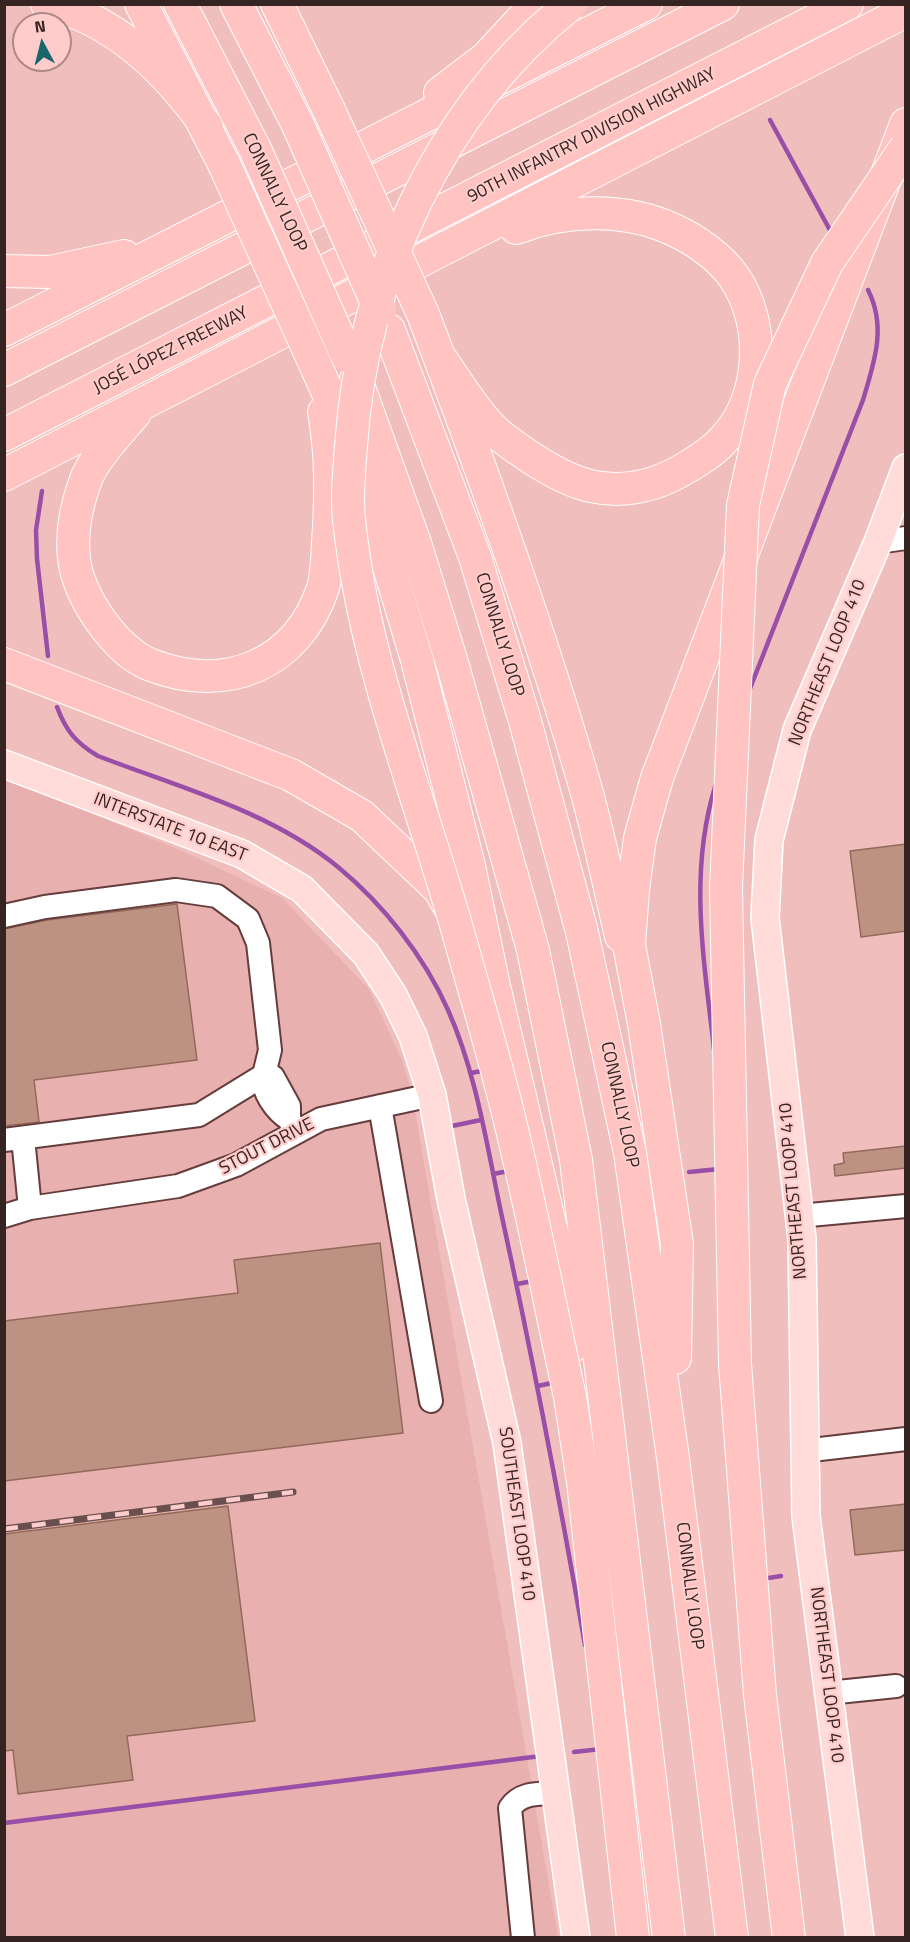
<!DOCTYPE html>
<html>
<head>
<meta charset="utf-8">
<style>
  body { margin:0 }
  #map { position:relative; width:910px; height:1942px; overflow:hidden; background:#f0bfbd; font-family:"Titillium Web",sans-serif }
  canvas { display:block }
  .frame { position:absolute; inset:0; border:6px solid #362423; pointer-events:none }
  .north { position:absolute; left:12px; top:12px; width:60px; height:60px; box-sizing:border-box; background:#feccca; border:2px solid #ae8987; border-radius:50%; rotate:353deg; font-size:16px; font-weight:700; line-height:24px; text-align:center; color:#362423 }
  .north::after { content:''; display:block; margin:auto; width:21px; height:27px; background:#19676c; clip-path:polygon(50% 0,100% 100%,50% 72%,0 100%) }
</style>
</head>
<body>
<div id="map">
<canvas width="910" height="1942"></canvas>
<div class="frame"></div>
<div class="north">N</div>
</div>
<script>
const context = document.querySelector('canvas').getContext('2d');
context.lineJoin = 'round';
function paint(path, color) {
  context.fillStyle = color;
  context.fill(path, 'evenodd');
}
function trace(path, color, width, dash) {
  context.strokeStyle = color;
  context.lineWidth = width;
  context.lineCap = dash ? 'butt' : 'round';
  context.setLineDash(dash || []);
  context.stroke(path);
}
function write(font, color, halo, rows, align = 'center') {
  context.font = font + ' "Titillium Web",sans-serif';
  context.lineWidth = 4.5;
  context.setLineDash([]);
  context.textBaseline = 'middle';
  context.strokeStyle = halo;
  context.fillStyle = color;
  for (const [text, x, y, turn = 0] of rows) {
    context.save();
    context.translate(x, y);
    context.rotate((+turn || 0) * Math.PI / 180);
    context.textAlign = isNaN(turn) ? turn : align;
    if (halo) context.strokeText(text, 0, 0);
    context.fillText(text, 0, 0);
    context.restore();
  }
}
paint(new Path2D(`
  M4,778L178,849L282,898L369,989L402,1060L412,1094L558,1937H5Z`), '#e8b0ae');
trace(new Path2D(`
  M770,120L831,232
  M42,491L36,530L37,559L48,656
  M749,691L863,400C874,363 887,327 868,290
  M57,707C66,731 76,743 98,756C178,787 270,811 338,867C383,904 424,956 448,1010C477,1075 487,1147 502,1217C533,1359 560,1502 585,1645
  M714,1049C704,960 688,871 716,784
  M471,1073L487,1070
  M447,1127L481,1120
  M689,1172L719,1169
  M493,1174L509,1171
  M517,1284L533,1281
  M538,1386L556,1382
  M762,1579L781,1576
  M574,1752L601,1749
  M4,1823L541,1756`), '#994ea7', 4.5);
const building = new Path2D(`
  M906,844V931L861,937L850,851Z
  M177,904L197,1060L34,1080L39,1122L4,1126V929L47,920Z
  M906,1146V1168L835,1176L834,1165L844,1163L843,1153Z
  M380,1243L403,1433L4,1481V1321L238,1293L234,1260Z
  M906,1504V1550L855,1555L850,1510Z
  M228,1506L255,1721L127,1736L133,1780L18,1794L13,1750L4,1751V1534Z`);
paint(building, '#bd9282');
trace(building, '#92695a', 1.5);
const minor = new Path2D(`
  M878,542L906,538
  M4,916L45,907L176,890L217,896L248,919L258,943L270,1050L264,1075L199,1115L4,1140
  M380,1106L431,1401
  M289,1119C276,1111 261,1091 264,1075L273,1077L289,1106V1119L295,1131
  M23,1138L30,1208
  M4,1216L30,1208L178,1186L236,1165L321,1119L432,1095
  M799,1216L906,1206
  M803,1451L906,1439
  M828,1693L896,1686
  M523,1938L510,1808C521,1792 538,1794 557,1793`);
const major = new Path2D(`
  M4,764L242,854L302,889L366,954L393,995L413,1036L432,1095L451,1199L507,1443L576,1938
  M860,1938L806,1516L802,1239L765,918L769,840L797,730L878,542L906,468`);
const highway = new Path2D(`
  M47,4C116,19 168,72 207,127
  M141,4L224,164
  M180,4L255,149
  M236,4L298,125
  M277,4L328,108
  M440,93L486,58L536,4
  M4,271L50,272L124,256
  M423,314C482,469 539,627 585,786C599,835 609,886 621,936
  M4,330L646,4
  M389,330L475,557L525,721L582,932L630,1153L673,1458L732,1938
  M439,356C455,379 481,422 503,438C527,456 560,479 590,486C626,494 659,485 689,466C702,458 715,450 725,438C763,397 766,323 734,277C721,258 696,240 674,230C625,207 566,209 516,228
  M315,364L354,451L417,660L469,866L494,986L554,1241L574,1345
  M4,370L723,4
  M356,379L415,543L453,666L533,950L576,1160L669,1938
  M135,413C120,431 92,460 85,482C76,507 71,533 74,558C77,595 116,652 151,665C226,694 297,665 323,588C327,575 327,557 328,543C331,497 332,458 324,412
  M4,435L847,4
  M4,475L906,11
  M4,664L291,775L362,816L439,889L449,906
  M675,1358L677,1244L644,1024L629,945L633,890L640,838L657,778L906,124
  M570,1397L583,1482L633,1938`);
trace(minor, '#653d3c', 26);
trace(major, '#fff', 30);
trace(highway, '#fff', 34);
trace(minor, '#fff', 22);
trace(major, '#ffdbda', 27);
trace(highway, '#ffc3c1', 32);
const rail = new Path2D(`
  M4,1529L293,1492`);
trace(rail, '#694f4e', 7);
trace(rail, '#feccca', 4.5, [14]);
const highwayBridge = new Path2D(`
  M328,108L423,314
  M298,125L380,310
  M255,149L347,356
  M224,164L315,364
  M570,1397C551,1309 534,1221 513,1134C498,1068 478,1004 460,939C422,803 366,670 350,528C346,501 349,474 351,446C362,280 439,109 571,4
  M789,1938L760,1695L735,1364L726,888L743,505L770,384L827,263L906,147`);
trace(highwayBridge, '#fff', 34, []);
trace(highwayBridge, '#ffc3c1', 32);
write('18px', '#362423', '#feccca', [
  ["90TH INFANTRY DIVISION HIGHWAY",592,136,-27],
  ["CONNALLY LOOP",274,193,65],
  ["JOSÉ LÓPEZ FREEWAY",171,351,-27],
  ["CONNALLY LOOP",499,635,73],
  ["NORTHEAST LOOP 410",828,663,-68],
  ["INTERSTATE 10 EAST",170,828,21],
  ["CONNALLY LOOP",619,1105,78],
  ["STOUT DRIVE",267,1147,-27],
  ["NORTHEAST LOOP 410",794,1191,-95],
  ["SOUTHEAST LOOP 410",516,1514,82],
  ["CONNALLY LOOP",689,1586,83],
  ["NORTHEAST LOOP 410",826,1675,83]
]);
</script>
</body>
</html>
